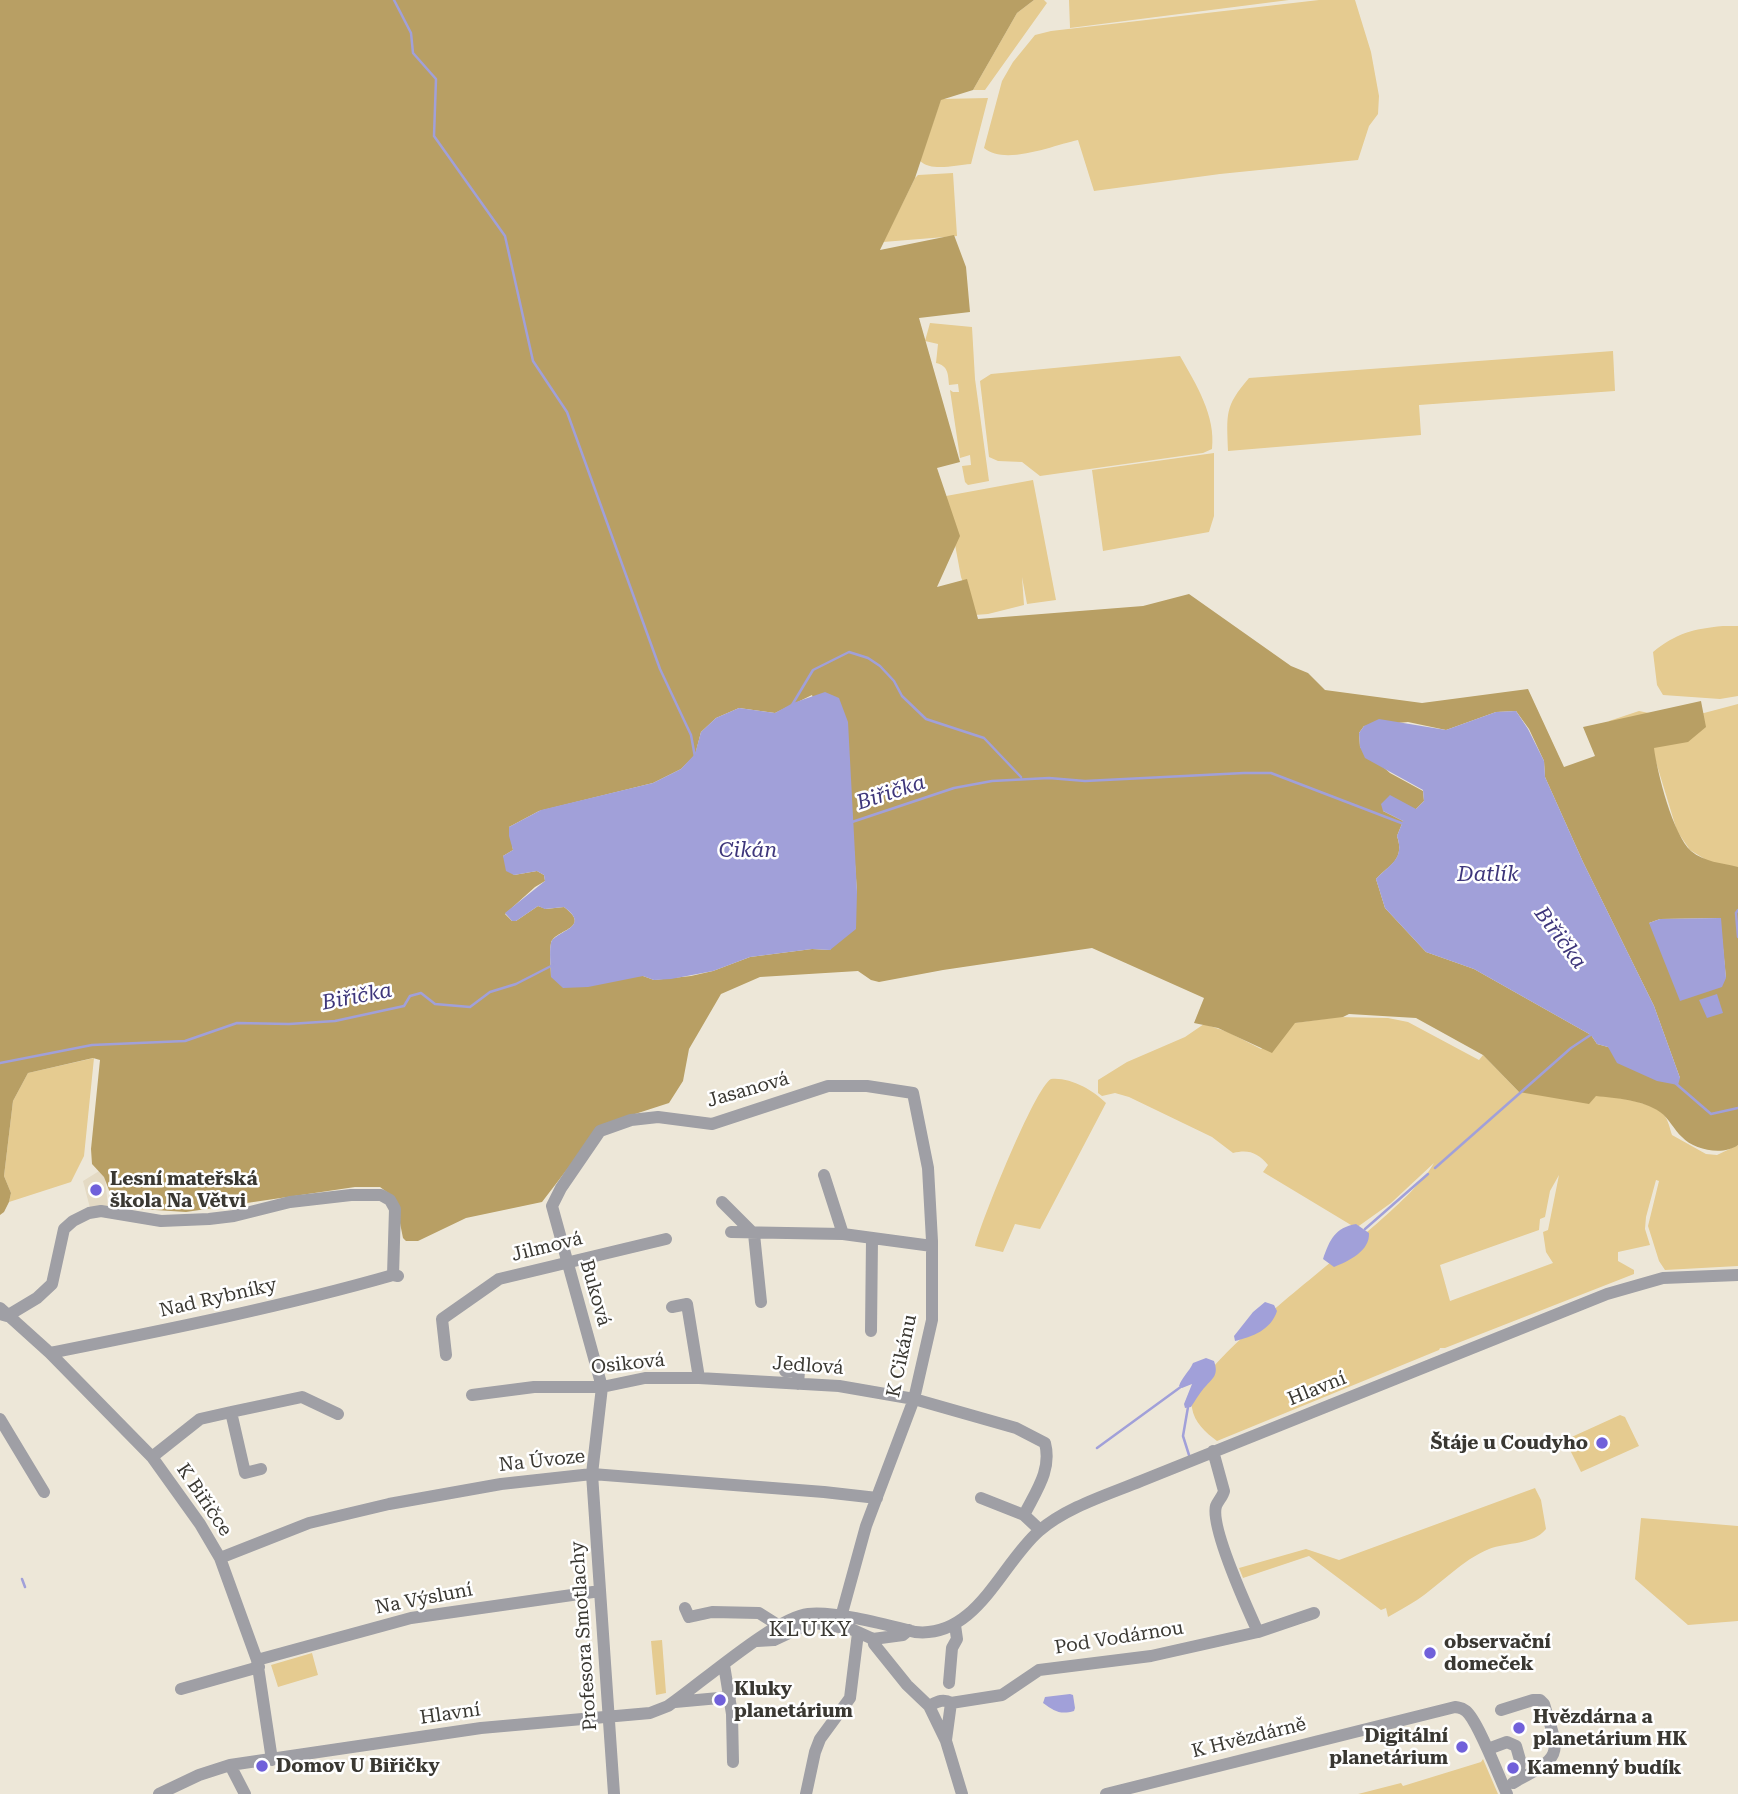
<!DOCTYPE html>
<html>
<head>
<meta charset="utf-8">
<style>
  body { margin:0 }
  canvas { display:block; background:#ede7d8 }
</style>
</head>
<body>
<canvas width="1738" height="1794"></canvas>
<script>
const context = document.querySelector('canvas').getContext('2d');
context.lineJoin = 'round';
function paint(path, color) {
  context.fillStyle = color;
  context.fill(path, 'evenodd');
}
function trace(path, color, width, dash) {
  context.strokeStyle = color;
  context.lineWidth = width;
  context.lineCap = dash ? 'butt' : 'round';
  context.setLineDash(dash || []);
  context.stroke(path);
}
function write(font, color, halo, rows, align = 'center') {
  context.font = font + ' "Roboto Serif",serif';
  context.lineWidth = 5;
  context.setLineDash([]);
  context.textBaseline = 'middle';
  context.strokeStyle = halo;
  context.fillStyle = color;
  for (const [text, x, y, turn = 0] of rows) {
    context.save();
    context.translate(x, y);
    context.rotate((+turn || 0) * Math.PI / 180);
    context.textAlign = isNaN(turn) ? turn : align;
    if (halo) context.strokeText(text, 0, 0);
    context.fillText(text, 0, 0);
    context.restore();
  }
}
paint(new Path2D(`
  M104,1168L108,1207L90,1208L83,1181Z`), '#e4dac4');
paint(new Path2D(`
  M1034,0H1044L1047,3L985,90H973L1017,13Z
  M1069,0H1289L1070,28Z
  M1319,0H1355L1371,52L1379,96L1378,114L1369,126L1358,160L1220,174L1094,191L1078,140C1054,145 1005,166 984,148L1002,81L1013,62L1035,35L1051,31Z
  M988,98L971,164C955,165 932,172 920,161L941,99Z
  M953,173L957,236L883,242L915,178L918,175Z
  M930,323L972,327L975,379L989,481L968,485L965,482L962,466L971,465L970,455L960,458L950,390L953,392H959L958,384L949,385C948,373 948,366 936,363L938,344L925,341Z
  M1613,351L1615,391L1419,405L1421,435L1228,451C1227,414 1224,407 1249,378Z
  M1180,356C1196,384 1216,416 1212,449L1203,453L1040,476L1022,462L998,461L989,457L980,381L991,374Z
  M1214,453V516L1209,532L1103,551L1092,470Z
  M1033,480L1056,600L1027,604L1022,577L1024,605L988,614L975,615L961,577L946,496Z
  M1723,626H1738V696L1720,699L1663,695L1657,685L1653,652C1677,633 1692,629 1723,626Z
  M1738,704V871L1716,866L1690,850L1677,831L1656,762L1612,727L1609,721L1639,711L1659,715L1704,713Z
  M1338,1017L1388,1018L1408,1022L1479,1060L1483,1055L1519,1092C1557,1094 1628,1091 1660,1111C1668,1117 1669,1126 1672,1135L1706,1154L1717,1155L1738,1145V1266L1665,1270L1659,1261L1648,1226L1659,1181L1656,1180L1646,1217L1645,1229L1650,1245L1618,1252V1261L1634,1270V1274L1445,1348H1440L1439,1350L1217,1441C1206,1433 1194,1422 1192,1408C1188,1356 1401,1223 1434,1163L1391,1203L1356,1228L1263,1172L1268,1165C1258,1153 1249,1149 1233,1153L1212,1137L1129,1097L1115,1093L1102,1096L1098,1093V1080L1127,1062L1185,1037L1204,1024L1228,1032L1261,1049L1294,1023ZM1559,1175L1548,1230L1543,1232L1546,1252L1553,1263L1450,1301L1440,1265L1539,1230L1540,1219L1545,1217L1550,1191Z
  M94,1058L84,1156L71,1182L9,1202L11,1193L4,1176L13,1101L28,1073Z
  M1051,1079C1070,1077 1093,1090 1106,1103L1040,1229L1015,1224L1003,1252L975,1246C981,1222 1035,1087 1051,1079Z
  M1620,1415L1625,1417L1639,1446L1581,1472L1565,1440Z
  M1535,1488L1541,1500L1546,1529C1533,1545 1507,1542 1489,1549C1462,1560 1441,1584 1417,1600C1408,1606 1398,1611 1388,1617L1386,1608L1381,1610L1309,1556L1243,1578L1239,1568L1306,1549L1339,1560Z
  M1641,1518L1738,1526V1621L1688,1625L1635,1579Z
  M662,1640L666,1693L656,1695L651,1641Z
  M312,1653L318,1675L278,1687L271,1665Z
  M1483,1759L1498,1794H1358L1401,1783L1403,1786L1481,1762Z`), '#e5cb90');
paint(new Path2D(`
  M0,0H1034L1017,13L973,90L941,100L915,178L880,250L954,235L966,267L970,312L919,318L960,462L937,468L960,536L937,587L967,579L978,619L1143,606L1189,594L1291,666L1308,673L1325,690L1422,703L1528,689L1564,767L1595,756L1583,727L1701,701L1706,727L1688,742L1654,748C1657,772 1673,835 1691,851C1704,862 1722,863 1738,867V1145C1723,1156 1694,1150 1682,1137C1674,1130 1669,1118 1660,1112C1643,1100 1616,1098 1596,1096L1589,1104L1519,1092L1483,1055L1416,1018L1349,1014L1343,1017L1295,1023L1272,1053L1218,1028L1194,1023L1204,998L1092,948L943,970L879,982L871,980L858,971L760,977L721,994L689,1049L683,1081L669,1103L601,1125L542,1202L466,1218L418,1241H406L403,1238L395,1198L380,1187H355L186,1212L109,1207L112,1198L104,1177L92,1164L91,1149L100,1060L93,1058L28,1073L13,1101L4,1176L11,1193L9,1202L4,1212L0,1215ZM812,695L852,822L857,892L830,950L812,949L750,957L713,971L691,976L654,980L643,976L551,977C551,966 549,952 551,943C555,929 593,929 564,907L546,909L538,906L516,921H512L505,914L535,887L545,881L544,875L537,871L514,875L503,856L513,850L509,827L539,811L653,783L681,769L695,755L701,732L716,718L739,708L775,713ZM1516,711L1529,729L1544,761L1545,777L1583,862L1654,1006L1680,1078L1608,1047L1597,1044L1591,1035L1474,969L1426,952L1385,908L1376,879C1390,864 1405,860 1397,836L1403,821L1383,811L1416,809L1424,801L1423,791L1390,773L1360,747L1359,733L1364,726L1408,722L1446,730L1496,712ZM1720,918L1726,978L1649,923L1660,919Z`), '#b89f64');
paint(new Path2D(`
  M825,692L839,698L848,722L857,892L856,929L830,950L812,949L750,957L713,971L671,979L654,980L643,976L588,987L563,988L551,977C551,966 549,952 551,943C554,931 593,928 564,907L545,909L538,906L516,921H512L505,913L545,881L544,875L537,871L514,875L506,871L503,856L513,850L509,836V827L541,810L653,783L681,769L695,754L701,732L716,718L739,708L775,713L793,703Z
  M1516,711L1528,729L1544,761L1545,777L1583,862L1654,1006L1680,1078L1678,1085L1657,1081L1617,1063L1608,1047L1597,1044L1591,1035L1474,969L1426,952L1385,908L1376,879C1390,864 1405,859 1397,836L1403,821L1383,811L1381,804L1390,795L1416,809L1424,801L1423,790L1365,758L1360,747L1359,733L1364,726L1379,719L1446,730L1496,712Z
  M1721,918L1726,978L1722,987L1680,1001L1649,923L1660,919Z
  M1717,994L1723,1013L1707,1018L1699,1000Z
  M1356,1224L1369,1233C1370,1251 1349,1261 1334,1267L1323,1259C1330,1239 1335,1228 1356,1224Z
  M1265,1302L1274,1305L1277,1311C1271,1330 1252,1337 1235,1341L1234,1336L1253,1312Z
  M1206,1358L1214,1361C1219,1375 1213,1378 1205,1387C1201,1391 1195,1401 1191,1407L1185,1408L1184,1404L1192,1384L1182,1388L1179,1386C1182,1377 1189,1372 1193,1363Z
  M1070,1694L1073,1695L1075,1708L1074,1711C1060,1715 1054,1711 1043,1703L1045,1697Z`), '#a1a0d9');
trace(new Path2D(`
  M394,0L411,33L413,53L436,79L434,136L505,236L533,361L567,412L660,669L691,735L695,757
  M792,705L813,670L849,652L868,658L880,666L894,681L902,696L926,719L984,738L1021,777
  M849,823L954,788L992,781L1049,778L1085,781L1244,773H1271L1404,824
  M1738,910L1736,913L1738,937
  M0,1063L92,1045L185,1041L237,1023L289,1024L335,1021L404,1006L410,996L421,993L435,1004L470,1007L490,992L516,984L553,965
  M1674,1082L1711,1114L1738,1108
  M1435,1168L1571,1048L1592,1034
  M1365,1229L1428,1174
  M1188,1407L1183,1436L1189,1455
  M1097,1448L1182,1386
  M22,1579L25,1587`), '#a1a0d9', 2.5);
trace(new Path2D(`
  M824,1175L843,1234
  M722,1202L754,1234
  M731,1232L843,1234L932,1246
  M754,1234L761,1302
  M672,1307L687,1304L699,1378
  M0,1308L50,1353L152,1457L200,1524L220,1558L257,1660L272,1760
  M0,1314L7,1316L37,1298L52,1284L64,1229L73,1221L89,1213L101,1211L161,1221L209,1219L234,1216L290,1202L351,1195H381L390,1200L395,1209L393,1275
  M871,1331L872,1239
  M50,1353C165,1330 281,1307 393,1275L398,1276
  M446,1355L442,1319L499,1279L666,1239
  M785,1371H799L798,1384
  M472,1395L534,1387H602L645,1378H699L839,1386L914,1399L1016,1428L1045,1443C1052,1470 1036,1491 1024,1515L1040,1530
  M231,1412L245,1473L261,1469
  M0,1419L44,1492
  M152,1457L200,1419L231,1412L302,1397L338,1414
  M981,1498L1024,1515
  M220,1558L309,1523L389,1504L501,1484L592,1474L824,1492L877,1498
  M685,1608L689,1617L712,1612L759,1613L778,1625
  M1258,1632L1314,1613
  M873,1639L874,1644L907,1685L929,1706L946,1741L962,1794
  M757,1641L774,1640L808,1624L816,1623L851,1629L873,1639L903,1635L909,1630
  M257,1660L411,1618L600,1591
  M724,1665L732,1714L733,1762
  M949,1683L952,1648L957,1639L955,1625
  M181,1689L259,1667
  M675,1702L730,1697
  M929,1706C937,1702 943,1698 951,1703L1002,1695L1039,1670L1151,1656L1258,1632C1248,1610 1210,1527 1216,1506C1218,1501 1223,1496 1224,1491L1213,1451
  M1501,1710L1533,1700H1540L1544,1704C1558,1752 1566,1755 1518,1780
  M946,1740L951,1703
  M1488,1749L1507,1742L1516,1746L1520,1760L1518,1780L1513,1783
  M230,1765L245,1794
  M159,1794L199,1775L230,1765L481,1728L650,1713L668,1706C699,1685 776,1617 808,1614C836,1611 887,1625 915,1632C976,1639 1001,1564 1039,1531C1067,1507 1107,1495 1141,1481L1607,1294L1663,1278L1738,1275
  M614,1794L592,1474L602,1387L552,1206L561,1188L600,1131L631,1120L658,1117L712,1124L828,1086H867L913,1093L928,1168L932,1241V1320L914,1399L866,1526L841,1617
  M806,1794L815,1752L820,1739L850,1698L858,1633
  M1106,1794L1455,1707C1461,1708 1461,1707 1466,1711C1478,1721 1499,1777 1507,1794`), '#9f9fa5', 12);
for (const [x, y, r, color] of [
  [96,1190,7,"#7060da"],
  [1602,1443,7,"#7060da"],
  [1430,1653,7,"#7060da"],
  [720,1700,7,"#7060da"],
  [1519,1728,7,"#7060da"],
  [1462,1747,7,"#7060da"],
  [262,1766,7,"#7060da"],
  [1513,1768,7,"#7060da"]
]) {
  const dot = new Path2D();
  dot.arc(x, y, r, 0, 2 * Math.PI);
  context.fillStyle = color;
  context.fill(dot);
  trace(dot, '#fff', 2.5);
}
write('19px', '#3a3832', '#fff', [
  ["Jasanová",748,1090,-16],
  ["Jilmová",547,1247,-14],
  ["Buková",595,1293,74],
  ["Nad Rybníky",218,1298,-13],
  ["K Cikánu",902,1356,-78],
  ["Osiková",628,1364,-6],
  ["Jedlová",808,1366,4],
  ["Hlavní",1317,1389,-22],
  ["Na Úvoze",542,1461,-6],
  ["K Biřičce",204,1500,56],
  ["Na Výsluní",424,1599,-11],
  ["Profesora Smotlachy",584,1636,-94],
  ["Pod Vodárnou",1119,1638,-9],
  ["Hlavní",450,1714,-8],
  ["K Hvězdárně",1249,1738,-14]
]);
write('bold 19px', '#3a3832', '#fff', [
  ["Lesní mateřská",110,1179],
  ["škola Na Větvi",110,1201],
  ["Štáje u Coudyho",1588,1443,"right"],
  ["observační",1444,1642],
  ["domeček",1444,1664],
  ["Kluky",734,1689],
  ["planetárium",734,1711],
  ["Hvězdárna a",1533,1717],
  ["planetárium HK",1533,1739],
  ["Digitální",1448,1736,"right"],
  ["planetárium",1448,1758,"right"],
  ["Domov U Biřičky",276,1766],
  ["Kamenný budík",1527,1768]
], 'left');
write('italic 21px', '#3e367b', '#fff', [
  ["Biřička",891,793,-18],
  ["Cikán",748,851],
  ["Datlík",1488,875],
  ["Biřička",1560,938,53],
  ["Biřička",357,997,-11]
]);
context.letterSpacing = '2px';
write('21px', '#3a3832', '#fff', [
  ["KLUKY",811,1630]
]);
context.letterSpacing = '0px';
</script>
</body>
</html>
